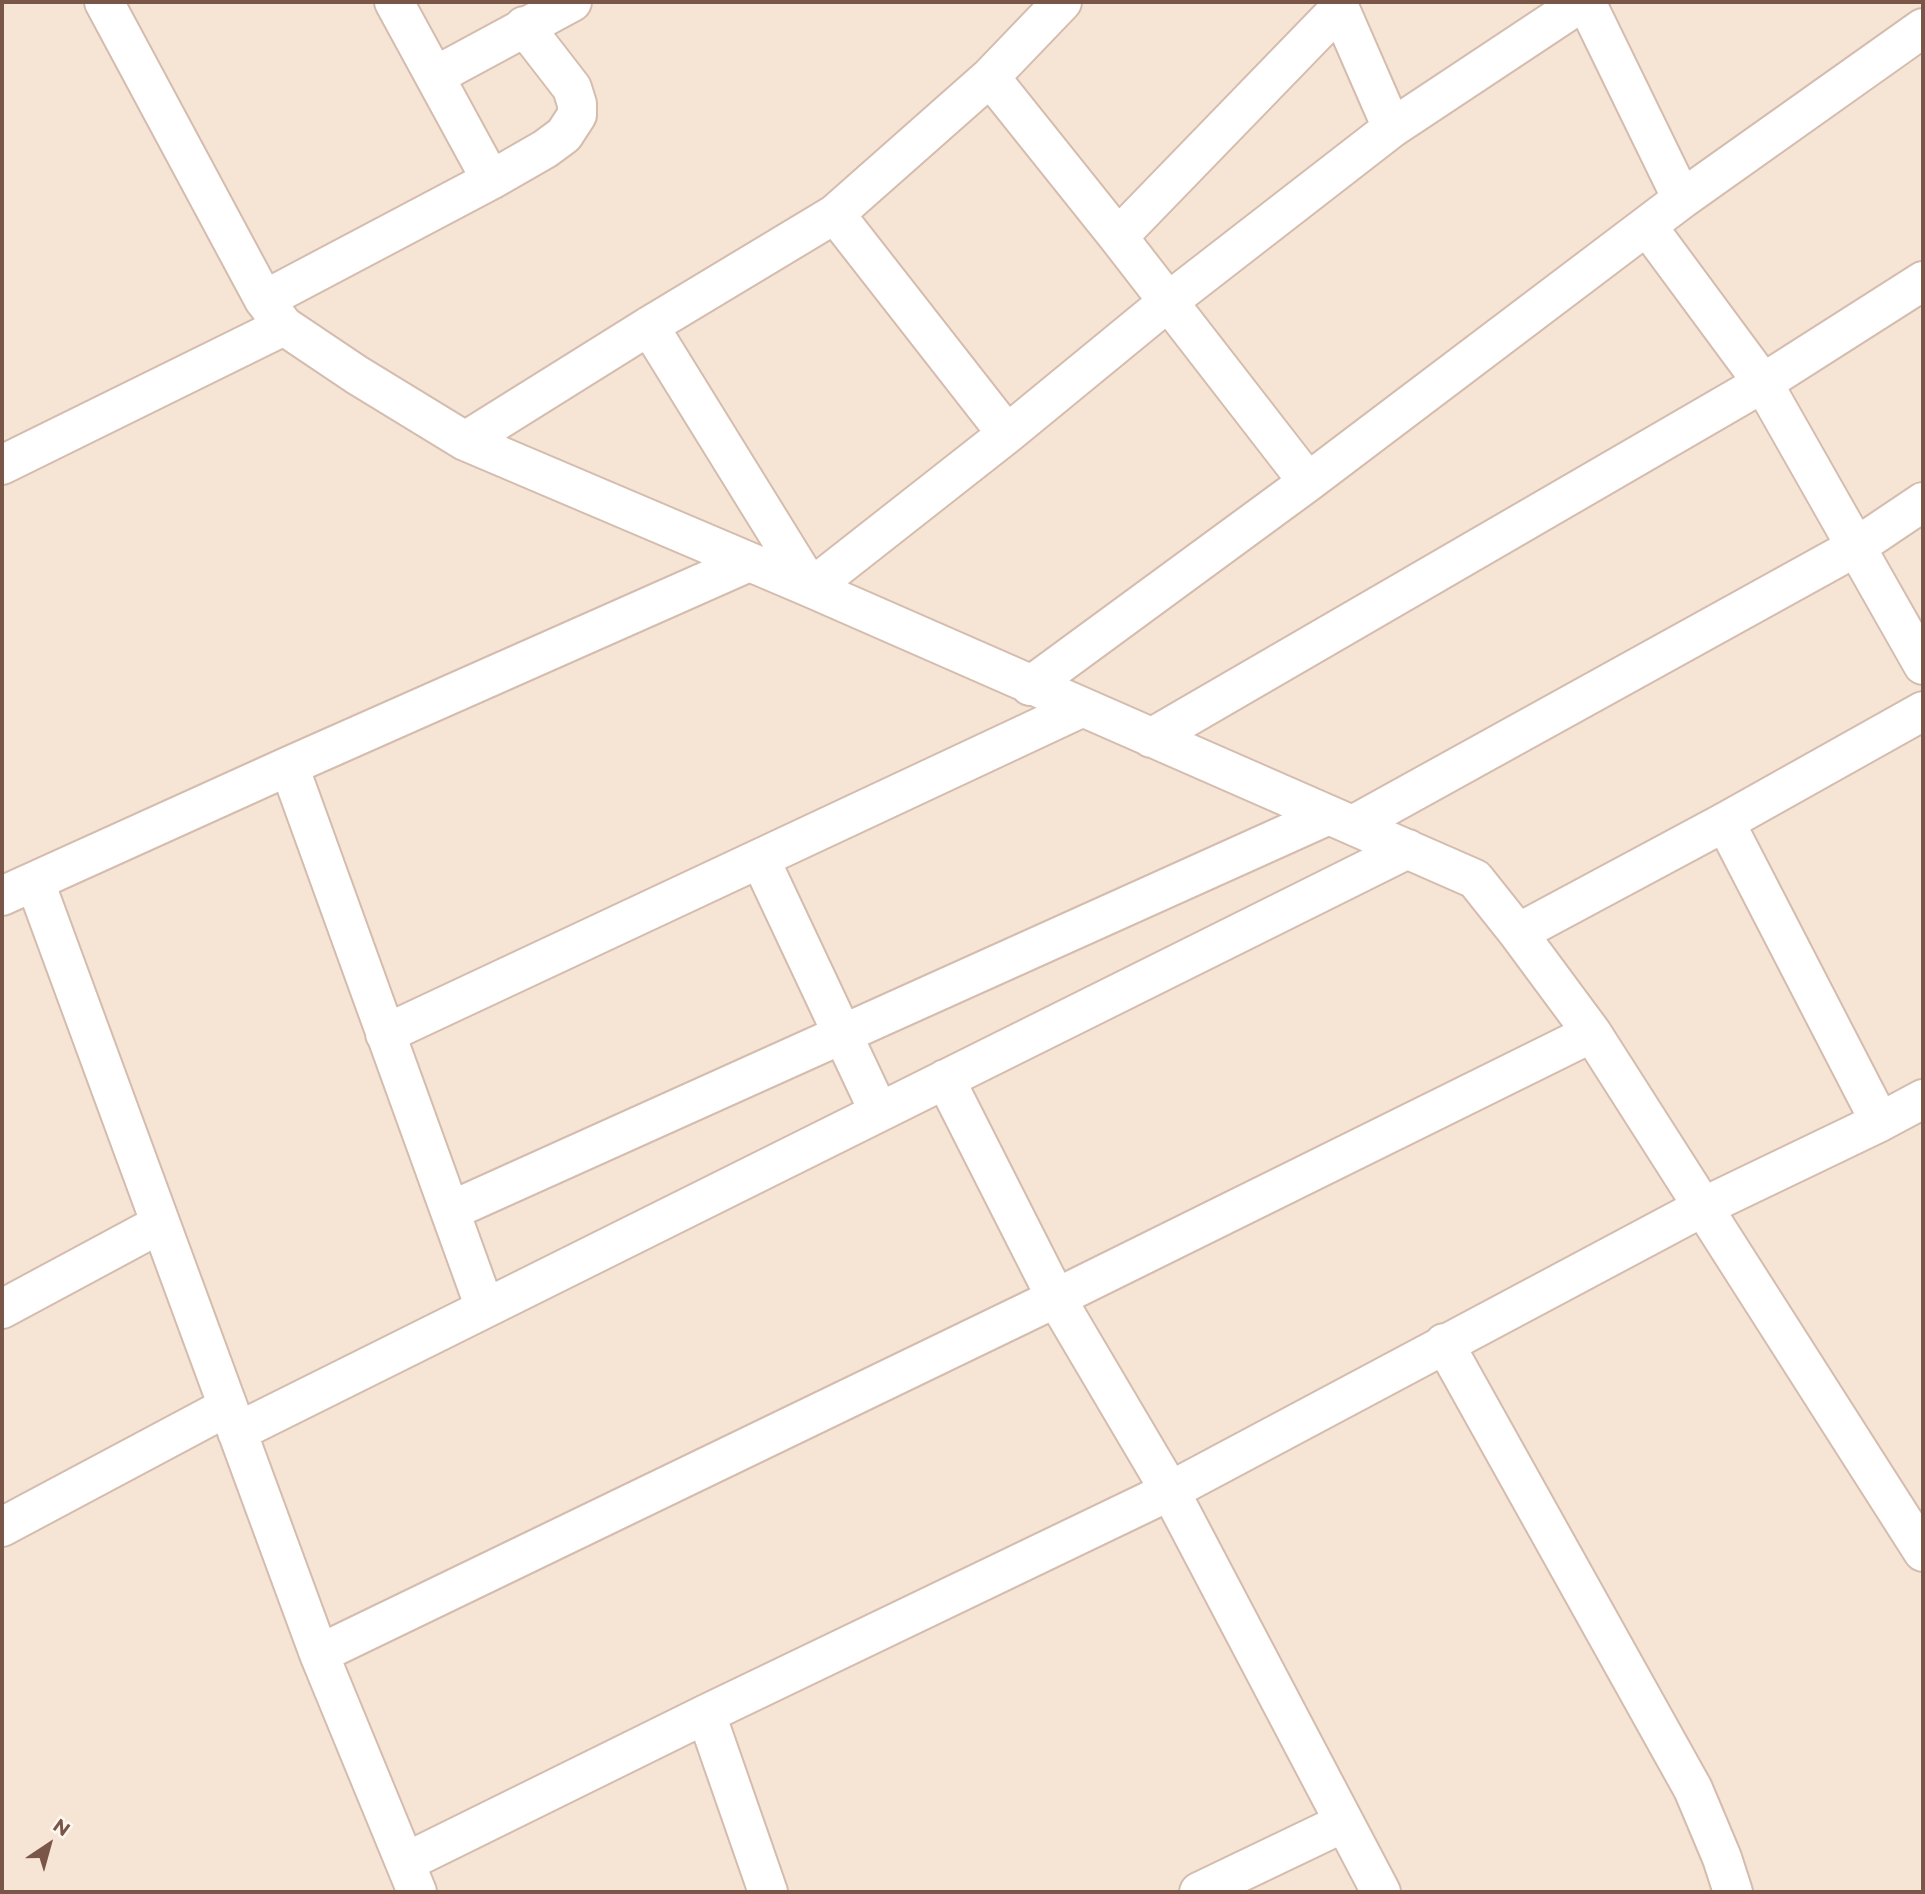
<!DOCTYPE html>
<html>
<head>
<meta charset="utf-8">
<style>
  body { margin:0 }
  #map { position:relative; width:1925px; height:1894px; overflow:hidden; background:#fef3e7; font-family:Montserrat,sans-serif }
  canvas { display:block }
  .frame { position:absolute; inset:0; border:4px solid #7a5649; pointer-events:none }
  .north { position:absolute; left:14px; top:1810px; width:70px; height:70px; -webkit-text-stroke:5px #fff7ef; paint-order:stroke; rotate:36deg; font-size:19px; font-weight:700; line-height:28px; text-align:center; color:#7a5649 }
  .north::after { content:''; display:block; margin:auto; width:24px; height:32px; background:#7a5649; clip-path:polygon(50% 0,100% 100%,50% 72%,0 100%) }
</style>
</head>
<body>
<div id="map">
<canvas width="1925" height="1894"></canvas>
<div class="frame"></div>
<div class="north">N</div>
</div>
<script>
const context = document.querySelector('canvas').getContext('2d');
context.lineJoin = 'round';
function paint(path, color) {
  context.fillStyle = color;
  context.fill(path, 'evenodd');
}
function trace(path, color, width, dash) {
  context.strokeStyle = color;
  context.lineWidth = width;
  context.lineCap = dash ? 'butt' : 'round';
  context.setLineDash(dash || []);
  context.stroke(path);
}
paint(new Path2D(`
  M2,2H1923V1892H2Z`), '#f6e4d5');
const minor = new Path2D(`
  M104,2L264,300L284,326L357,375L465,441L811,588L1475,879L1518,933L1592,1033L1923,1552
  M394,2L491,180
  M1337,2L1392,128
  M1586,2L1682,199
  M435,76L572,2
  M990,77L1118,237L1308,482
  M835,214L1007,434
  M1647,226L1763,383L1923,665
  M1118,237L1339,9
  M264,300L491,180L545,149L564,135L577,115V104L572,88L524,26
  M649,326L811,588L1007,434L1169,301L1392,128L1582,2
  M465,441L649,326L835,214L990,77L1062,2
  M2,465L284,326
  M1030,686L1308,482L1682,199L1923,28
  M1151,738L1763,383L1923,281
  M289,766L485,1308
  M1725,822L1880,1122
  M1353,825L1856,547L1923,502
  M760,859L879,1112
  M35,882L319,1654L417,1892
  M2,896L289,766L747,563
  M1518,933L1725,822L1923,711
  M385,1034L1081,708
  M945,1079L1056,1298L1170,1491L1381,1892
  M450,1211L1329,815
  M2,1309L160,1224
  M1444,1343L1693,1789L1722,1858L1733,1892
  M237,1432L1408,849
  M2,1527L227,1407
  M319,1654L1056,1298L1592,1033
  M706,1714L768,1892
  M406,1862L706,1714L1170,1491L1703,1207L1880,1122L1923,1099
  M1199,1892L1343,1823`);
trace(minor, '#d4bcae', 42);
trace(minor, '#fff', 38);
</script>
</body>
</html>
